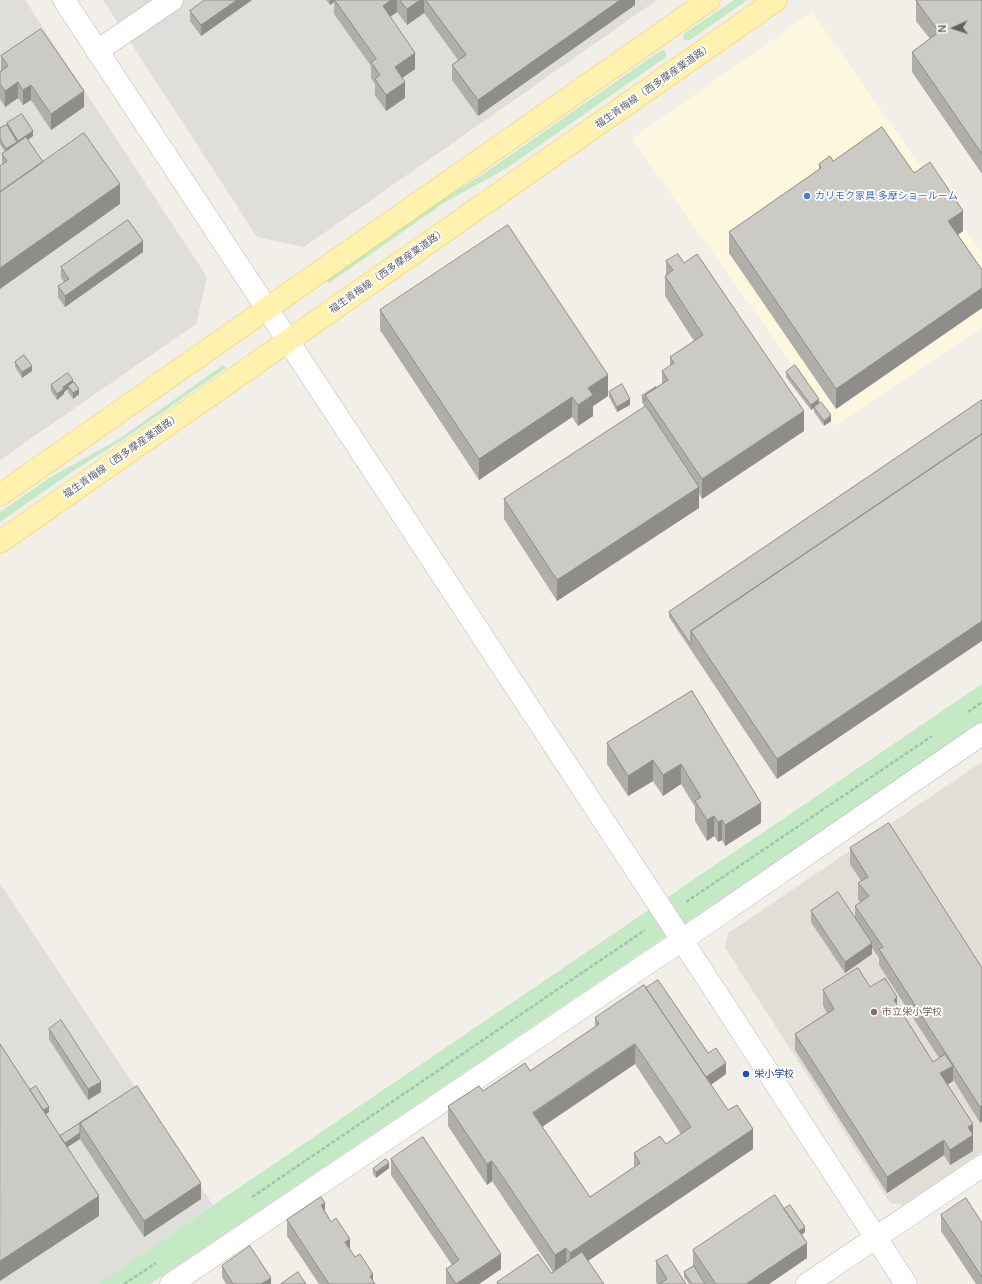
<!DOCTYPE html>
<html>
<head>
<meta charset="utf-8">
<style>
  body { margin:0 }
  #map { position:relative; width:982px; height:1284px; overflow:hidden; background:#f1efe8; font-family:Arial,sans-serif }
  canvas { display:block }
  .north { position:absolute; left:934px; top:8px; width:40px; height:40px; -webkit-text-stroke:3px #fff; paint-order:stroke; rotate:267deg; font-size:11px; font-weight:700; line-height:16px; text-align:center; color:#5f6368 }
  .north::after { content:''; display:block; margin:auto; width:14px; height:18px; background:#5f6368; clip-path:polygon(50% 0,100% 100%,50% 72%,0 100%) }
</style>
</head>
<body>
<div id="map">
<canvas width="982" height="1284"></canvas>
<div class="north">N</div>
</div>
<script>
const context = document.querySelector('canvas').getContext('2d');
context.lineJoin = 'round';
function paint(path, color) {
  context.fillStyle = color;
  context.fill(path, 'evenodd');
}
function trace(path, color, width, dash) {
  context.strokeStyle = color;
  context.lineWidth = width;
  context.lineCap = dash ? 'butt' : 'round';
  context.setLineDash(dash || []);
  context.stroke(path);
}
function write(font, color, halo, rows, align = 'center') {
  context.font = font + ' Arial,"Noto Sans JP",sans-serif';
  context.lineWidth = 3.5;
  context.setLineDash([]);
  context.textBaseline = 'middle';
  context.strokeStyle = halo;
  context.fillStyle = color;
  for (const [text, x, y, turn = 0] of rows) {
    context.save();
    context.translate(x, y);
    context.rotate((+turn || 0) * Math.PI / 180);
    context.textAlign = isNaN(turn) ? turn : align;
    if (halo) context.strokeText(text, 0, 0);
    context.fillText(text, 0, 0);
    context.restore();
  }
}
paint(new Path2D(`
  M812,12L982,253V327L836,426L632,139Z`), '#fef7e0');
paint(new Path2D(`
  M0,0H25L207,277L196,324L0,460Z
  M103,0H657L304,247L257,237Z
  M0,883L213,1205L97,1284H0Z`), '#e0deda');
paint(new Path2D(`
  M982,762V1152L903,1205L890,1203L725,948L728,933Z`), '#e1ded6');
paint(new Path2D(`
  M734,0H747L690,40H684L683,37L685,33Z
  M663,50L666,52V57L507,168L447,201L329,283L326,281L444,198L479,177L660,51Z
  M223,365L226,368L121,441L73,471L0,522V512L51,477L119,439Z
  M982,684V723L150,1284H97Z`), '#c5e8c5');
const minor = new Path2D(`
  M64,0L682,940L906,1284
  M97,51L172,0
  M171,1284L682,940L982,734
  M807,1284L982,1166`);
const major = new Path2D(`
  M0,495L709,0
  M0,542L776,0`);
trace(minor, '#b5b8bc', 23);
trace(major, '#f2c960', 23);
trace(new Path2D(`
  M968,712L982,702
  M686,902L932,736
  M252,1197L645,930
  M124,1284L156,1263`), '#9cc7a9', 2.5, [4, 2]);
trace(minor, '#fff', 22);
trace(major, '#fff2af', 22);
paint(new Path2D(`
  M205,0H252L201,36L190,21V11Z
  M326,0H635V5L478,116L452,80V65L458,60L424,13L407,25L397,12L390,17L415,69L402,78L405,98L386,111L375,95V84L371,78V66L334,14V2L330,5Z
  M916,0H982V174L912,72V52L930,39L916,21Z
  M1,56L84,107L51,130L31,100L23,105L18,98L5,107L0,99V72L1,71Z
  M7,123L33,136L28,140L43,162L120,204L2,164V154L5,152L0,144V128L7,125Z
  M833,161L914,173L963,231L958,235L982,270V308L836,409L729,253V232L819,170V164Z
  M143,252L65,307L58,297V286L64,282L61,278V267Z
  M666,261L804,431L702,499L699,494V508L557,601L504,519V499L645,407L642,402V396L662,384V371L670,366V357L694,341L665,296V276L666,275Z
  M380,310L608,396L593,406V416L578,426L572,417L479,480L380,330Z
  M15,362L32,371L22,378L15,367Z
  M786,372L819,403L831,421L824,426L814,412V408L811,410L786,377Z
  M73,383L79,394L73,399L68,392V389L64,392V394L57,400L51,391V385Z
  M609,392L630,405L617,412L609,397Z
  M982,400L777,779L669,617V612Z
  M692,691L761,823L725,846L722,840L718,842L714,836L707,841L695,821V807L681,784L663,796L653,781L628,796L607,764V743Z
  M850,848L982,968V1121L980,1123L953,1079V1081L947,1085L973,1134V1151L950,1165L944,1155L887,1193L795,1050V1034L827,1013L823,1006V990L870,987L897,1005L933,1062L939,1058L879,965V958L872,948V954L845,973L811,922V911L855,917V906L860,902L858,899V883L861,881L850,864Z
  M646,988L708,1053L726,1074L711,1085L753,1149L588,1261L604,1284H497V1282L551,1273L553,1272L492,1181L487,1185L448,1126V1106L530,1071L595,1027V1018ZM635,1064L681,1134L666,1144L634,1153V1167L590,1197L542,1127Z
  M49,1029L101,1092L88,1100L49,1039Z
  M30,1090L49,1112L46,1114L60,1136L97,1112L201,1199L144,1237L80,1139L67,1147L99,1216Z
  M391,1159L501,1269L479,1284H446V1269L452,1265L391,1175Z
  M389,1168L376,1178L373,1174V1169Z
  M784,1209L805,1232L802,1235L807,1258L769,1284H689L684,1277V1272L693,1266V1250Z
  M325,1212L331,1222L355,1257L375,1284H319L287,1236V1220Z
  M941,1215L982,1223V1284H976L941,1231Z
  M656,1261L686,1284H657L656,1282Z
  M222,1266L271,1284H226L222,1277Z`), '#afaea9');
paint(new Path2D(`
  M237,0H252L201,36V25Z
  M330,0H334V2L330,5Z
  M391,0H397V12L383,22V6Z
  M420,0H424V13L407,25V9Z
  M620,0H635V5L478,116V100Z
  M415,53V69L395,83V67Z
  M18,82V98L5,107V91Z
  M405,82V98L386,111V95Z
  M31,85V100L23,105V90Z
  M84,91V107L51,130V114Z
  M33,131V136L18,146V141Z
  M17,142V148L6,155V149Z
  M120,184V204L0,289V268Z
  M963,211V231L948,242V221Z
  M143,241V252L65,307V296Z
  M982,288V308L836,409V389Z
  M32,366V371L22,378V372Z
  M608,375V396L593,406V416L578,426V405L588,388Z
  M73,380V385L68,386V389L64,392V394L57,400V394L63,387Z
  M79,389V394L73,399V393Z
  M572,397V417L479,480V459Z
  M630,399V405L617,412V407Z
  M819,399V404L814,407V408L811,410V405Z
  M804,411V431L702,499V479Z
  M831,415V421L824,426V421Z
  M699,487V508L557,601V580Z
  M982,621V641L777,779V759Z
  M653,760V781L628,796V776Z
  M681,764V784L663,796V775Z
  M761,803V823L725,846V825Z
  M714,816V836L707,841V820Z
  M722,820V840L718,842V822Z
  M872,943V954L845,973V962Z
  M897,997V1013L894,1000Z
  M635,1044V1064L533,1133V1113Z
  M726,1063V1074L702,1091V1080Z
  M953,1066V1081L940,1089V1073Z
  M101,1082V1092L88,1100V1089Z
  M982,1106V1121L980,1123V1107Z
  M49,1107V1112L37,1120V1114Z
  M973,1124V1151L950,1165V1150L968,1127Z
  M753,1129V1149L570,1273V1253Z
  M80,1133V1139L58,1153V1148Z
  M944,1140V1155L887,1193V1177Z
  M492,1161V1181L487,1185V1164Z
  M389,1163V1168L376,1178V1172Z
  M201,1183V1199L144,1237V1221Z
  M99,1196V1216L0,1281V1261Z
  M325,1203V1219L321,1205Z
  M805,1227V1232L795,1240V1234Z
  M350,1239V1254L345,1242Z
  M807,1243V1258L769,1284H746Z
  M566,1248V1268L555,1276V1255Z
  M501,1254V1269L479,1284H456Z
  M373,1274V1284L370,1276Z
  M271,1278V1284H261Z`), '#8f8d8a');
const building = new Path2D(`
  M205,0H237L201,25L190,11Z
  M335,0H391L383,6L415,53L395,67L405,82L386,95L375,79L380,75L371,62L376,59Z
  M400,0H420L407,9Z
  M426,0H620L478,100L452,65L466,55Z
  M916,0H982V154L912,52L939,32Z
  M41,29L84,91L51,114L31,85L23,90L18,82L5,91L0,84V72L8,66L1,56Z
  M22,114L33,131L18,141L7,123Z
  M7,125L17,142L6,149L0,139V128Z
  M882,127L914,173L930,162L963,211L948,221L982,270V288L836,389L729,232L821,168L819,164L830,156L833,161Z
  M84,133L120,184L0,268V192Z
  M26,137L43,162L0,192V166L7,161L2,154Z
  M128,220L143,241L65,296L58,286L69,279L61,267Z
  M508,225L608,375L588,388L593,395L578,405L572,397L479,459L380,310Z
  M678,254L684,263L697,254L804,411L702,479L645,395L668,380L662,371L674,363L670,357L703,335L665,276L673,270L666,261Z
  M24,355L32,366L22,372L15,362Z
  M795,365L819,399L811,405L786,372Z
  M68,373L73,380L63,387L64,389L57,394L51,385Z
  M74,382L79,389L73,393L68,386Z
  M622,384L630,399L617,407L609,392Z
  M656,387V388L645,395V401L642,396Z
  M982,400V434L691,631V645L669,612Z
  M821,402L831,415L824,421L814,407Z
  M646,406L699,487L557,580L504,499Z
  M982,434V621L777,759L691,631Z
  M692,691L761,803L725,825L722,820L718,822L714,816L707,820L695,801L701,797L681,764L663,775L653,760L628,776L607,743Z
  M889,823L982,968V1106L980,1107L879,949L883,947L855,906L869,896L858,883L868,877L850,848Z
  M838,892L872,943L845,962L811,911Z
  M858,968L870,987L885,978L897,997L894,1000L933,1062L945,1054L953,1066L940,1073L973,1124L968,1127L973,1135L950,1150L944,1140L887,1177L795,1034L834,1009L823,990Z
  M658,980L708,1053L716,1048L726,1063L706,1077L646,988Z
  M644,985L728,1110L737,1105L753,1129L570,1253L566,1248L555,1255L492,1161L487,1164L448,1106L479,1086L483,1091L525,1063L530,1071L599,1024L595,1018ZM635,1044L691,1127L666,1144L660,1136L634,1153L640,1163L590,1197L533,1113Z
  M61,1020L101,1082L88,1089L49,1029Z
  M0,1044L99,1196L0,1261Z
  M36,1086L49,1107L43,1110L30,1090Z
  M137,1086L201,1183L144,1221L80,1123Z
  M97,1112L80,1123V1133L65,1143L60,1136Z
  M423,1137L501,1254L456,1284L446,1269L459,1260L391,1159Z
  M386,1159L389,1163L376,1172L373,1169Z
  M775,1195L807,1243L746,1284H716L693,1250Z
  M321,1197L325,1203L321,1205L331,1222L336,1218L350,1239L345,1242L355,1257L360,1254L373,1274L370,1276L375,1284H329L287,1220Z
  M966,1198L982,1223V1277L941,1215Z
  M790,1205L805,1227L799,1231L784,1209Z
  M250,1246L271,1278L261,1284H233L222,1266Z
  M582,1252L604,1284H498L497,1282L538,1254L551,1273Z
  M667,1255L686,1284H659L667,1279L656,1261Z
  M694,1266L705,1284H692L684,1272Z
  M298,1272L306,1284H281Z`);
paint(building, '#cccac5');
trace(building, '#8f8d8a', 1);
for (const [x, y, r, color] of [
  [807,196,4,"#3f7fe0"],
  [874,1012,4,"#8d6e63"],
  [746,1074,4,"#1a4fb4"]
]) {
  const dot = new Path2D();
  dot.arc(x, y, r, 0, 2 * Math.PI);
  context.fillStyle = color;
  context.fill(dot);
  trace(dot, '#fff', 1.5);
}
write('10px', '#5f6368', '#fff', [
  ["福生青梅線（西多摩産業道路）",654,86,-35],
  ["福生青梅線（西多摩産業道路）",388,271,-35],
  ["福生青梅線（西多摩産業道路）",122,456,-35]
]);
write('10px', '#366cbe', '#fff', [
  ["カリモク家具 多摩ショールーム",815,196]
], 'left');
write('10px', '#785e54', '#fff', [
  ["市立栄小学校",882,1012]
], 'left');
write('10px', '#164399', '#fff', [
  ["栄小学校",754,1074]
], 'left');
</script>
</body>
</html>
